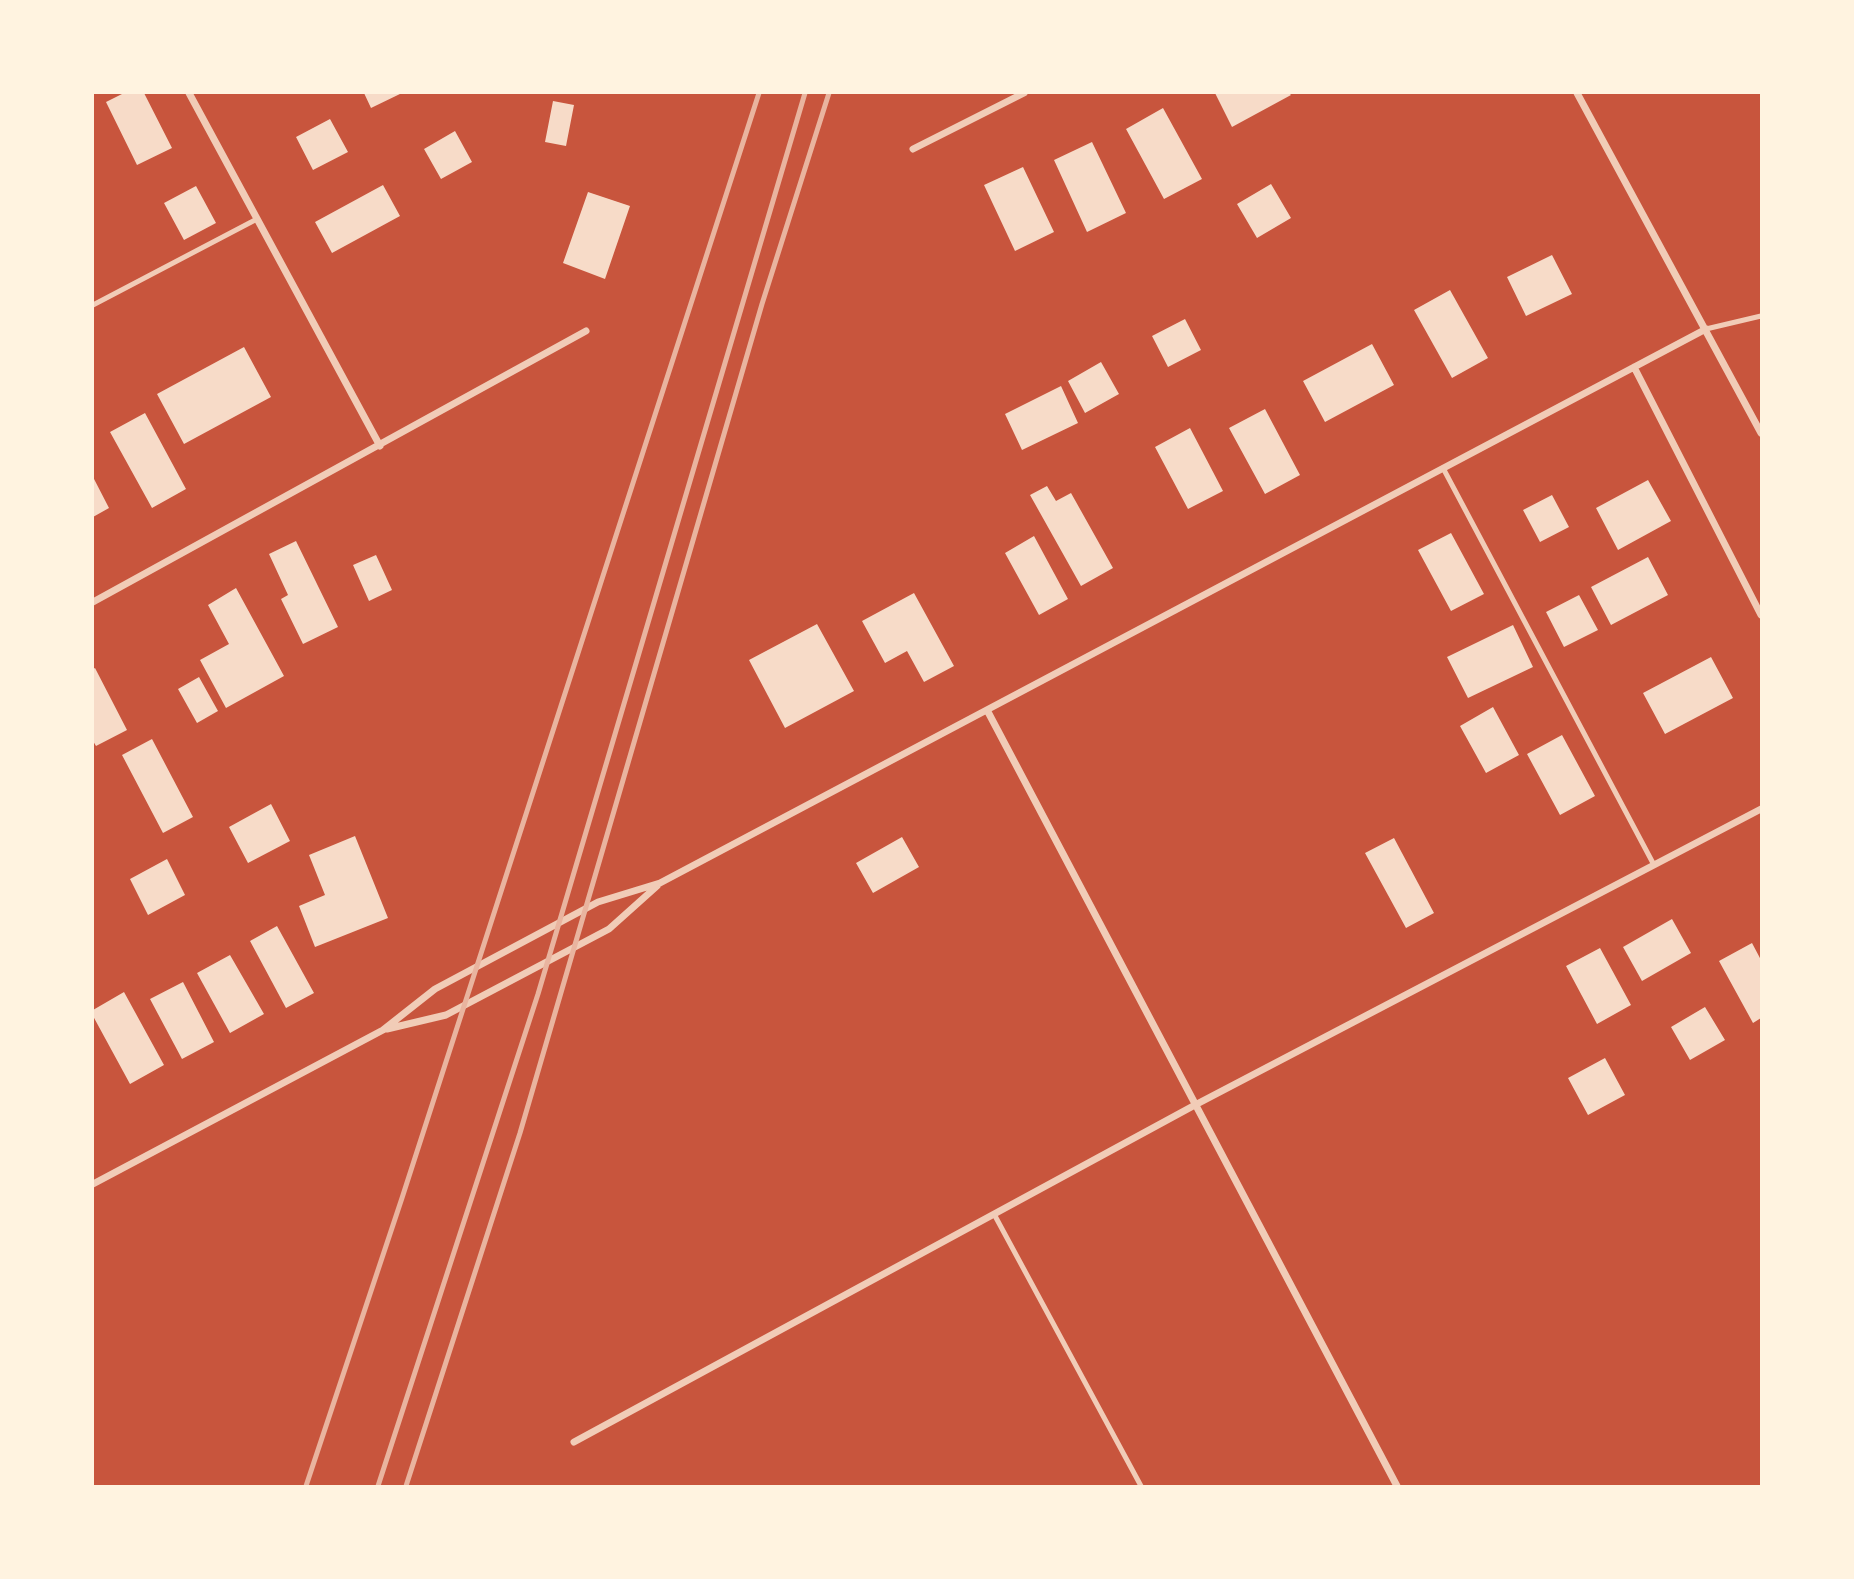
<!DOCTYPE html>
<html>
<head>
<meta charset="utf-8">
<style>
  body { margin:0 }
  #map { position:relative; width:1854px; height:1579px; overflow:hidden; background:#c8553d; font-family:Commissioner,sans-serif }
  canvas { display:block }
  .frame { position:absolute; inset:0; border:94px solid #fff3e0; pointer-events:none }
</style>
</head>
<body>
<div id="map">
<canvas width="1854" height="1579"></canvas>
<div class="frame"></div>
</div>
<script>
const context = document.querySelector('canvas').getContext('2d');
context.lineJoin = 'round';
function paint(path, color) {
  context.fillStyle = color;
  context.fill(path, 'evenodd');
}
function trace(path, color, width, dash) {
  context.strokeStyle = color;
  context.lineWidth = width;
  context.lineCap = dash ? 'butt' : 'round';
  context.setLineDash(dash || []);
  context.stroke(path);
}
paint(new Path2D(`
  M124,93H144L172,148L137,165L106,102Z
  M364,93H402L371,108Z
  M1215,93H1289L1291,95L1232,127Z
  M553,101L574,105L566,146L545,142Z
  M1163,108L1202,179L1164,199L1126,129Z
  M330,119L348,152L313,170L296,137Z
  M455,131L472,162L441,179L424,149Z
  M1092,142L1126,213L1087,232L1054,160Z
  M1023,167L1054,232L1015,251L984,185Z
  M1271,184L1291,218L1257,238L1237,204Z
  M383,185L400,216L332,253L315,222Z
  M196,186L216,223L184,240L164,203Z
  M588,192L630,206L605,279L563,263Z
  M1552,255L1572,294L1526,316L1507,277Z
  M1450,290L1488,358L1452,378L1414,310Z
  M1185,319L1201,350L1168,367L1152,336Z
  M1372,344L1394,385L1325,422L1303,381Z
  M244,347L271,397L184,444L157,394Z
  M1101,362L1119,394L1085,413L1068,381Z
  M1061,386L1078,423L1022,450L1005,414Z
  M1265,409L1300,475L1265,494L1229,428Z
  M145,413L186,489L152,508L110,432Z
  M1190,428L1223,491L1188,509L1155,447Z
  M93,477L109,508L93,517Z
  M1648,480L1671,521L1618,550L1596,508Z
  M1047,486L1056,501L1071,493L1113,568L1081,586L1030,495Z
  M1552,495L1569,527L1540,542L1523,510Z
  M1451,533L1484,594L1451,611L1418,550Z
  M1034,536L1068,599L1039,615L1005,553Z
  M296,541L338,627L303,644L281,599L288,595L269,554Z
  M376,555L392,590L369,601L353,565Z
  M1648,557L1668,595L1611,625L1591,587Z
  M236,588L284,676L226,708L200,660L229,644L208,605Z
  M914,593L954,666L924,682L907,651L885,663L862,621Z
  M1579,595L1598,630L1564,647L1546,612Z
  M817,624L854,691L785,728L749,660Z
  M1513,625L1533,667L1468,698L1447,657Z
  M1711,657L1733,698L1665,734L1643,693Z
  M95,668L127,730L96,746L93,741V669Z
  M199,677L218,711L197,723L178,689Z
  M1493,707L1519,755L1486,773L1460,726Z
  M1562,735L1595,796L1560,815L1527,754Z
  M152,739L193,817L163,833L122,755Z
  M271,804L290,841L248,863L229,827Z
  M355,836L388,918L315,947L299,906L325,895L309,855Z
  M902,837L919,867L873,893L856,863Z
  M1394,838L1434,913L1406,928L1365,853Z
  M167,859L185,895L148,915L130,879Z
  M1672,919L1691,953L1642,981L1623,947Z
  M277,926L314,993L286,1008L250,941Z
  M1752,943L1761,960V1018L1753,1023L1719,961Z
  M1600,948L1631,1005L1597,1024L1566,966Z
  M230,955L264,1014L230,1033L197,973Z
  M183,982L214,1042L182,1059L150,999Z
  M124,992L164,1065L130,1084L93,1016V1010Z
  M1705,1007L1725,1040L1690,1060L1671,1027Z
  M1605,1058L1625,1095L1588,1115L1568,1078Z`), '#f7dbc8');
trace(new Path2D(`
  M93,305L257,219
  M1706,329L1761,316
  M1443,468L1654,865
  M994,1214L1141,1486`), '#f1ccb7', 5);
trace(new Path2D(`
  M189,93L380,446
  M1577,93L1761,433
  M913,149L1024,93
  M1634,367L1761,615
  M93,602L586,331
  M987,710L1397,1486
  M387,1029L446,1015L609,929L657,886
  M93,1184L383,1030L435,989L598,902L660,883L1706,329
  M574,1442L1195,1105L1761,809`), '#f1ccb7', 7);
trace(new Path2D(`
  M306,1486L402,1198L759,93
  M378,1486L538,994L805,93
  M406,1486L520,1133L762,304L829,93`), '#e9b49f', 5);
</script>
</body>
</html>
